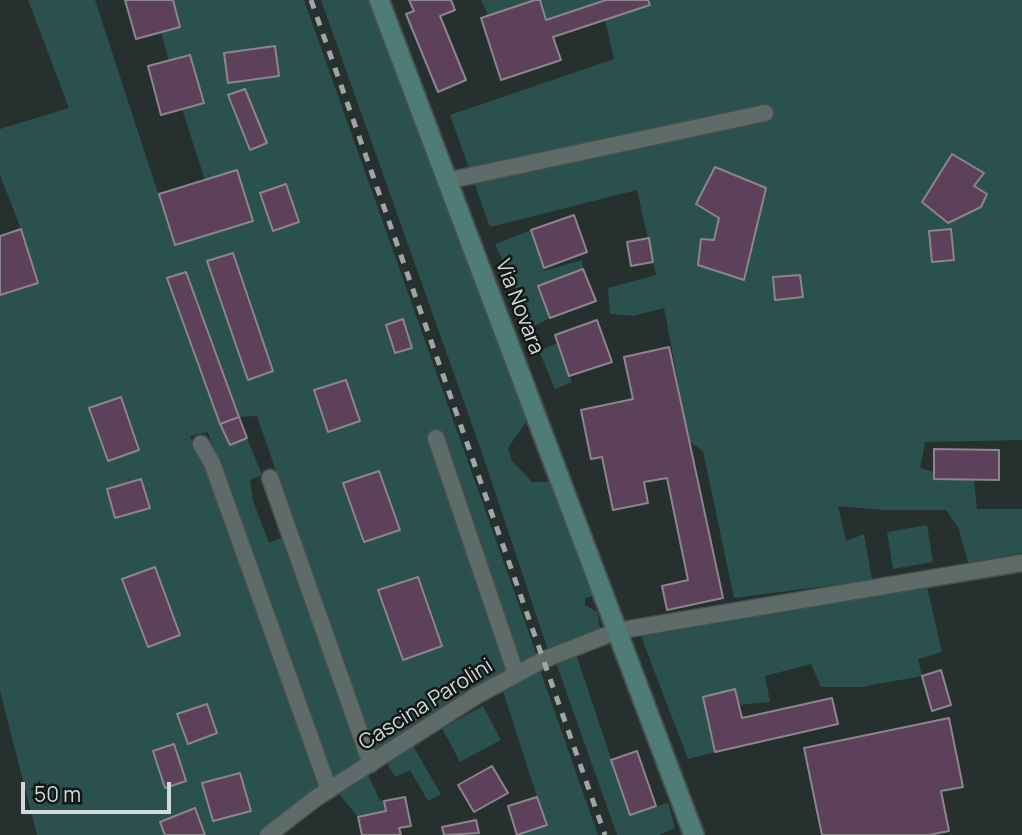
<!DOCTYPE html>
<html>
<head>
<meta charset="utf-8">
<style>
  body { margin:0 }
  #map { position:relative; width:1022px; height:835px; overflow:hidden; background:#26312f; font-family:Manrope,sans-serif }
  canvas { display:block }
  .scale { position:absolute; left:21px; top:782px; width:150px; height:32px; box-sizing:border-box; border:4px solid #d2d9d8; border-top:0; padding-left:9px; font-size:21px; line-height:24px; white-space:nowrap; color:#d2d9d8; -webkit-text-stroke:5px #131817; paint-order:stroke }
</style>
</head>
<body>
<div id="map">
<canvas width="1022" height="835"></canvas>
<div class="scale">50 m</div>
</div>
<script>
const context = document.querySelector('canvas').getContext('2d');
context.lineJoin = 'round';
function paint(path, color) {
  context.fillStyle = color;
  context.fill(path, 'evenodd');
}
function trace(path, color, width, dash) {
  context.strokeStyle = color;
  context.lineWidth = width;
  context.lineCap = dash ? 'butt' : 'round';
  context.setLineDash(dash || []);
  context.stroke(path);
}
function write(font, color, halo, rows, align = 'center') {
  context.font = font + ' Manrope,sans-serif';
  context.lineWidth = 5;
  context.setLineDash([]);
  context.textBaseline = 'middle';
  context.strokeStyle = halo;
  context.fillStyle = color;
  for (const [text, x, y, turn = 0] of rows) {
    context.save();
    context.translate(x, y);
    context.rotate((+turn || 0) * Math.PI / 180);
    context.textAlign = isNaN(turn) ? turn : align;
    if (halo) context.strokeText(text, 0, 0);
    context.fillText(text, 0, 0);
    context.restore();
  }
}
paint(new Path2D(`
  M28,0H95L175,245L253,221L205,180L182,109L203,103L190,55L169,61L161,32L180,26L173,0H304L537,656L502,673L373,753L257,416L239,417L221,424L230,445L247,438L262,475L250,480L253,501L269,543L284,537L363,759L331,779L230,488L227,489L208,432L190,436L205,468L322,787L257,835H37L0,691V236L21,229L0,175V129L69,108Z
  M321,0H373L528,419L508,448L512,461L532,482H555L597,595L585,598V605L597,612L600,629L548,650L480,447Z
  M481,0H535L488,15Z
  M540,0H606L546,20Z
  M648,0H1022V440L925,442L920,468L934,472V479L974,480L977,509H1022V553L968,563L959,529L946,510H881L838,506L846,541L864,534L872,580L734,598L703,451L689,441L664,308L633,316L610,314L608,288L656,275L637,190L490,227L450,115L614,59L605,20L650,5Z
  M531,230L544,271L582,260L583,269L538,286L550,318L533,327L495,244Z
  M558,343L572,382L555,389L539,351Z
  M927,525L933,562L893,569L887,532Z
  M927,587L942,652L918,659L922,676L861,687H821L811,664L765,676L770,702L738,705L735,690L703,697L715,752L688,759L642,639L643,633Z
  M576,654L630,815L668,803L675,828L659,835H617L555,660Z
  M539,667L598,835H514L546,825L502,688Z
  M483,706L501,740L460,762L442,728Z
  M413,746L441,794L428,801L410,770L395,777L386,761Z
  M368,775L380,801L405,797L411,826L400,828L401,835H362L358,817L339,794Z`), '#2a514d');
const building = new Path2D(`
  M125,0H173L180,27L136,39Z
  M409,0H451L455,10L440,16L466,80L438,92L406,14L414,11Z
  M535,0H540L546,20L606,0H648L650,5L553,37L561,60L501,80L481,18Z
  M275,46L279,76L228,83L224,53Z
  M190,55L204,103L161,115L148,66Z
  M245,89L267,143L250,150L228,95Z
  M952,154L984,173L974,186L987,194L981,207L948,223L922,202Z
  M715,167L766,188L744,280L698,265L701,239L714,240L719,218L696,204Z
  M237,170L253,221L175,245L159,194Z
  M286,184L299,222L273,231L260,193Z
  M574,215L587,252L544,268L531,230Z
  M21,229L38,283L0,295V236Z
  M951,229L954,260L932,262L929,231Z
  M649,238L653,262L631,266L627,242Z
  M233,253L273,371L248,380L207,261Z
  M583,269L596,301L550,318L538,286Z
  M186,272L239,417L220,424L167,278Z
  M800,275L803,297L775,300L773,277Z
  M403,319L412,348L395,353L386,325Z
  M597,320L612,362L569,376L555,335Z
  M669,347L723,598L667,610L662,586L688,580L667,478L644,482L648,503L613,510L602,457L591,459L581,410L633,399L624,357Z
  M346,380L360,421L328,432L314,390Z
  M121,397L139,450L108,461L89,408Z
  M239,417L247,438L230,445L220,424Z
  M934,449L999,450V480L934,479Z
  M379,471L400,530L364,542L343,483Z
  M141,479L150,508L115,518L107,489Z
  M155,567L180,635L148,647L122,579Z
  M418,577L442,646L403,660L378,590Z
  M941,670L951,705L932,711L922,676Z
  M735,689L742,718L832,698L838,724L715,752L703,697Z
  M207,704L217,733L188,744L177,714Z
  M949,718L963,787L941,791L949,831L929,835H822L804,748Z
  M174,744L186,781L165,788L153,751Z
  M637,751L656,806L630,815L611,760Z
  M492,766L508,793L474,812L458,785Z
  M240,773L251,811L213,821L202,783Z
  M405,797L411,826L399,828L401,835H362L358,817L386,811L384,801Z
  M537,797L547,825L517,835L508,806Z
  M195,808L205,835H165L160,822Z
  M476,820L479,833L444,835L442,827Z`);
paint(building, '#5d415a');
trace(building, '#8d848c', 2);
const minor = new Path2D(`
  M446,181L765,113
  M436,438L516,674
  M201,444L212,463L329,790
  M270,478L371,764
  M268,835L316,798L476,696L543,660L617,631L1022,563`);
const secondary = new Path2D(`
  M379,0L694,835`);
trace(minor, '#454f4e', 19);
trace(secondary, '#454f4e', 23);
trace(minor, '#5e6b69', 16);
trace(secondary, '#507c77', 19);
trace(new Path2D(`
  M311,0L605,835`), '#9fa7a6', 5, [9, 9]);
write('21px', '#d2d9d8', '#131817', [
  ["Via Novara",519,307,69],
  ["Cascina Parolini",426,705,-32]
]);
</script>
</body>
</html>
